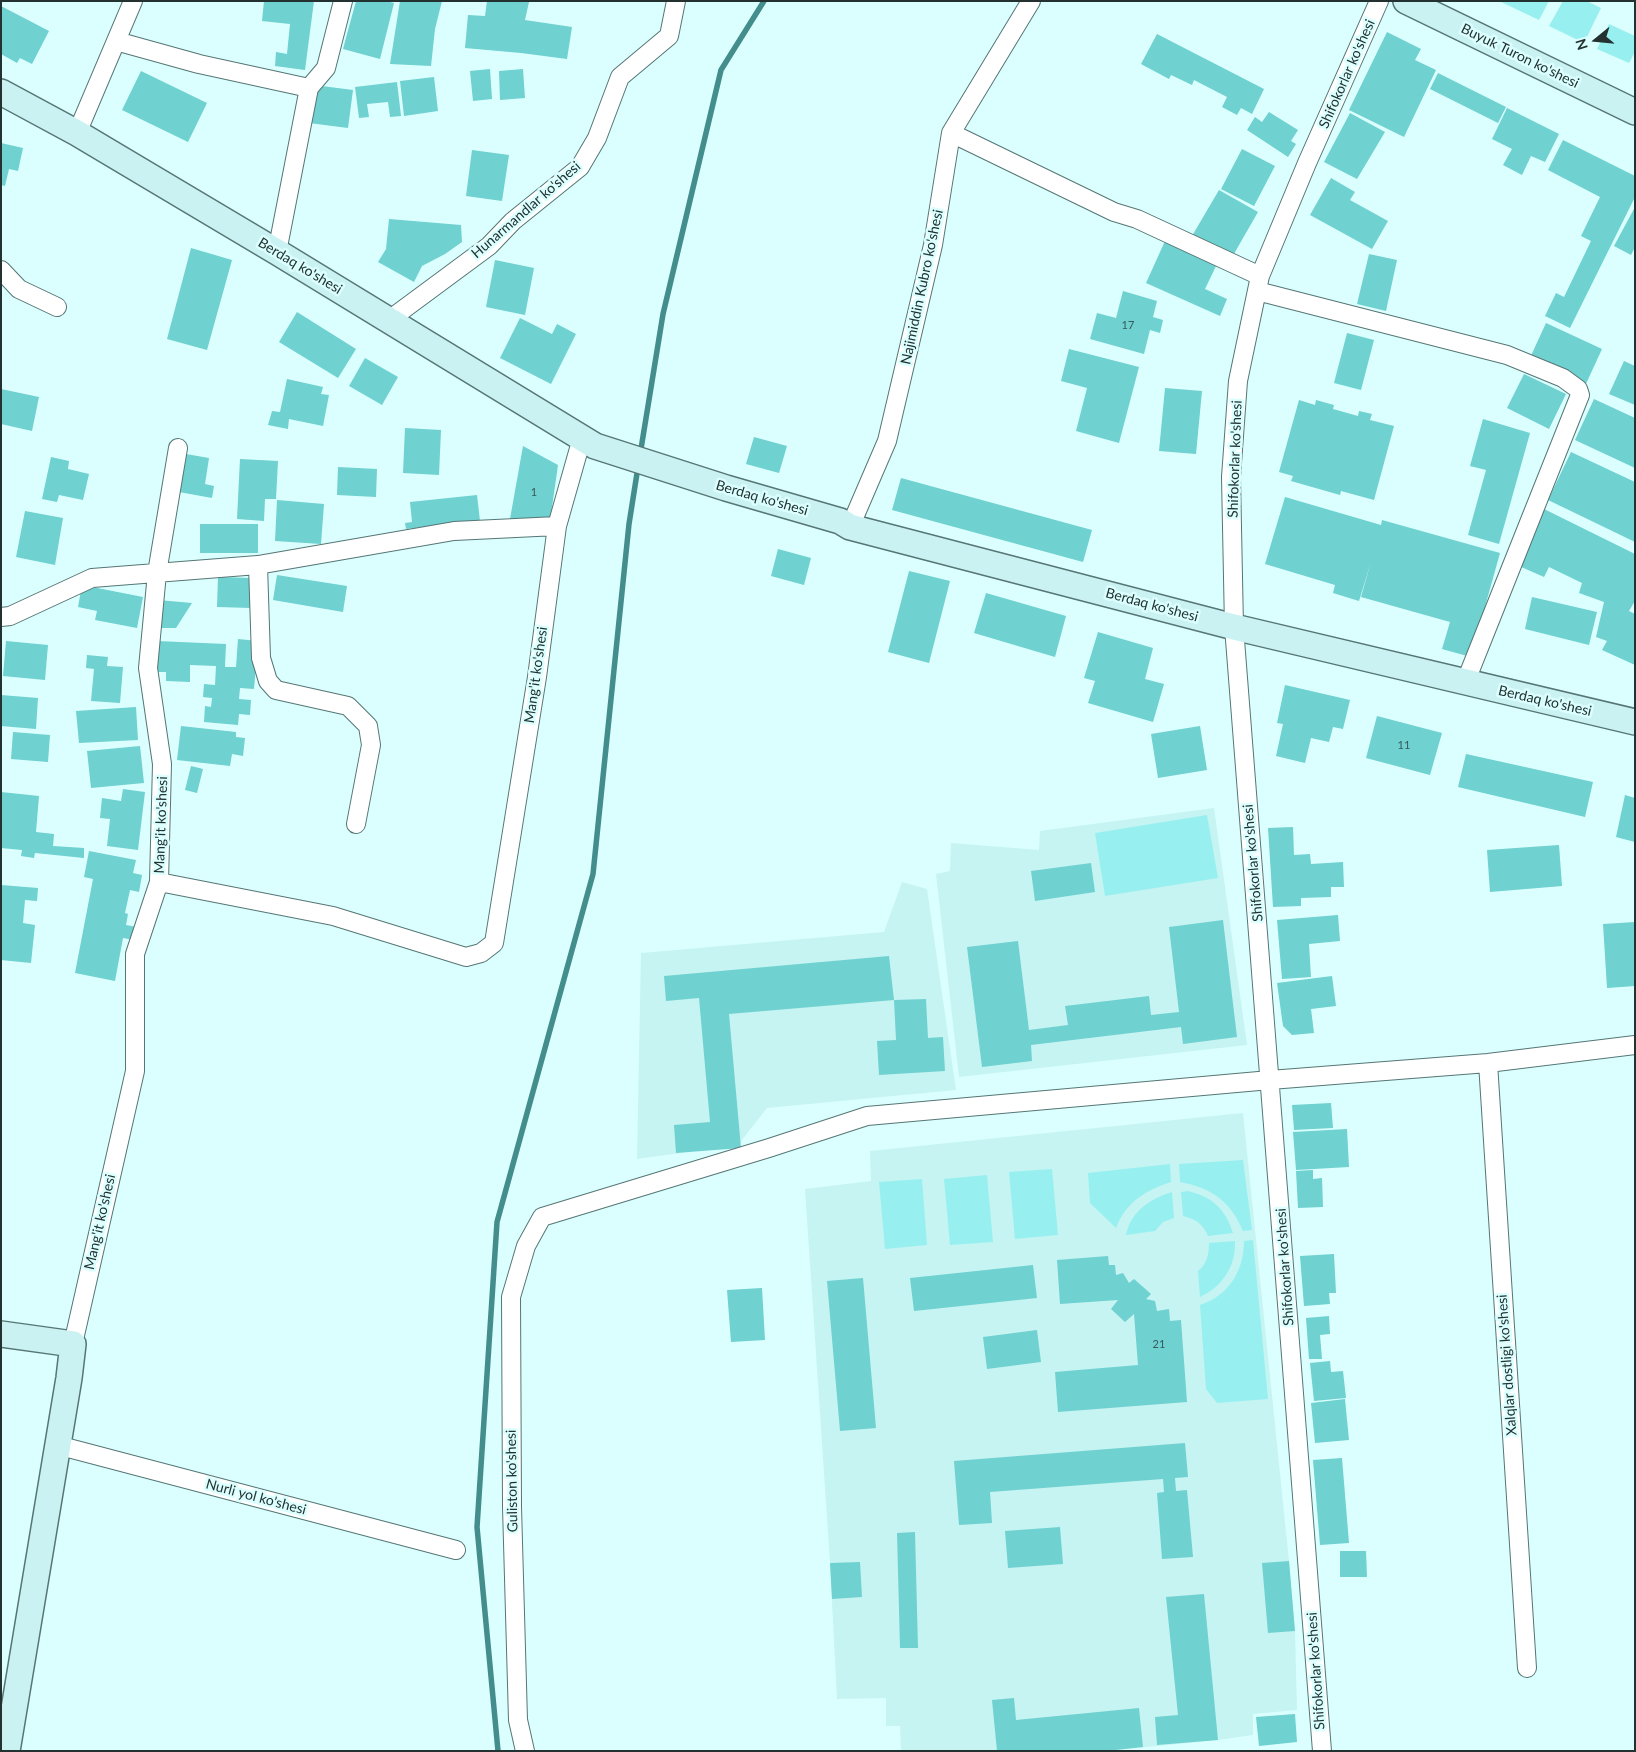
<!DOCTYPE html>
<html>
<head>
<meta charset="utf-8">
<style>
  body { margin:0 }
  #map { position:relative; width:1636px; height:1752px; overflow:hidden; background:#dafffe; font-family:Lato,sans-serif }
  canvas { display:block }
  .frame { position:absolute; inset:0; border:2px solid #233131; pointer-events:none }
  .north { position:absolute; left:1571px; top:15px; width:50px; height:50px; -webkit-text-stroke:4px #dafffe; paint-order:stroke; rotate:253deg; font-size:14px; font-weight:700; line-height:20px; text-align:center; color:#233131 }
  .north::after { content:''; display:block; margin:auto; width:18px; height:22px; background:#233131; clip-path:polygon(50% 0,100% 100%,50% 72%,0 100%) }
</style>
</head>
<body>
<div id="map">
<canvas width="1636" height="1752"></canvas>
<div class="frame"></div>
<div class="north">N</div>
</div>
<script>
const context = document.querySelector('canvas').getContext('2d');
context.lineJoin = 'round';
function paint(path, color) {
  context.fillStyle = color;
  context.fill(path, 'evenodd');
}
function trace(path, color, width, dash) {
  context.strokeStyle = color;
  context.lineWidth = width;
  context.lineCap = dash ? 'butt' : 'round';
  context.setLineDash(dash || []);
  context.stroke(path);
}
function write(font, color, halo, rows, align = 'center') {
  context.font = font + ' Lato,sans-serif';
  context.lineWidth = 5;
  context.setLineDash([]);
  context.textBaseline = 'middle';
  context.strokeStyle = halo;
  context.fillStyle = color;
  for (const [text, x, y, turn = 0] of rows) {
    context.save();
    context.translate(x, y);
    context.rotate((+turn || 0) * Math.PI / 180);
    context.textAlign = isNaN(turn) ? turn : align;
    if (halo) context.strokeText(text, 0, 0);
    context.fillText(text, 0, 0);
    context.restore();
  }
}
paint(new Path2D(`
  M1214,808L1247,1045L959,1077L936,874L950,871L951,843L1039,850L1040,831Z
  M902,882L927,889L956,1090L767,1108L738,1145L637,1159L641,953L884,932Z
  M1243,1113L1289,1561L1295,1631L1297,1710L1253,1714V1735L1218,1740L1106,1751H901L900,1726H886V1698L837,1699L830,1563L805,1189L871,1181L870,1151Z`), '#c6f4f3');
paint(new Path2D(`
  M1499,1H1549L1539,20Z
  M1563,1H1587L1601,8L1584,43L1549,26Z
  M1609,24L1635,36V52L1629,63L1597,49Z
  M1207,815L1218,878L1105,896L1095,833Z
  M1243,1160L1252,1230L1243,1231C1230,1201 1212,1188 1180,1182L1179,1164Z
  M1170,1164L1171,1182C1146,1190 1126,1202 1116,1228L1090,1203L1088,1173Z
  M1052,1169L1058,1235L1015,1239L1009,1172Z
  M987,1175L993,1242L950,1245L944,1179Z
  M922,1179L927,1245L885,1249L879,1182Z
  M1188,1191C1212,1197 1225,1208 1233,1233L1208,1236C1203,1224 1196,1219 1183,1216L1181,1192Z
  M1172,1192L1174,1218L1163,1222L1155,1231L1126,1235C1131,1211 1150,1199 1172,1192Z
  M1253,1240L1268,1399L1217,1403L1206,1389L1200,1305C1229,1296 1244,1270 1244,1241Z
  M1235,1241C1236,1266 1223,1286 1200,1297L1198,1271C1207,1264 1209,1254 1209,1243Z`), '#97f0ef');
trace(new Path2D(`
  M640,455L663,314L721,70L764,1
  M498,1751L477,1527L497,1222L593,874L629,524L638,467`), '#448d8d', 5.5);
paint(new Path2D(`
  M264,1H314L305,70L275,66L276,52L287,54L290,24L262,21Z
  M356,1H386L394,3L380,59L343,49Z
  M400,1H442L435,29L431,66L390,64Z
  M487,1L529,2L525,20L572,27L567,59L521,53L465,48L468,15L485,16Z
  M1,6L49,31L32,64L20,58L17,63L1,54Z
  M1387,32L1421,49L1415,60L1436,70L1404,137L1349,110Z
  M1157,34L1264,89L1252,114L1241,108L1237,115L1222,107L1227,97L1194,80L1192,85L1171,75L1169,79L1141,64Z
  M490,69L492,99L473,101L470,71Z
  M523,69L525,98L500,100L499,71Z
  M141,71L207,103L188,142L122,110Z
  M1438,73L1506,107L1498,123L1430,89Z
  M434,77L438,111L404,116L400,81Z
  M397,82L401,116L390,117L388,102L367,104L369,117L359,118L355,87Z
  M314,85L353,90L348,128L309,123Z
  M1507,108L1559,134L1545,162L1531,156L1522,175L1503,165L1512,149L1492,139Z
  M1269,112L1298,130L1291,141L1296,144L1288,157L1247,130L1255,117L1262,122Z
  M1350,113L1385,132L1357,179L1324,162Z
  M1563,140L1635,176V197L1570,328L1545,316L1556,293L1564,297L1591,241L1581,236L1600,197L1548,170Z
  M1,143L23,148L18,171L9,169L5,186L1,185Z
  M1242,149L1275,166L1254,206L1221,189Z
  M472,150L509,155L502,201L466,196Z
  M1331,178L1355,192L1350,200L1388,221L1372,249L1310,215Z
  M1219,190L1258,212L1231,259L1192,236Z
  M1635,207V247L1631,255L1614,246Z
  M389,219L461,225L462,242L445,254L422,266L414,282L378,262L386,249Z
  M1165,241L1217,264L1205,289L1227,299L1220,316L1146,283Z
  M191,248L232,260L207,350L167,339Z
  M1369,254L1397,260L1386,311L1357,304Z
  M495,260L534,268L525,315L486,307Z
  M1123,291L1157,301L1153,317L1163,320L1160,333L1150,330L1144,354L1090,339L1097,313L1116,318Z
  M297,312L356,349L338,378L279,342Z
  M520,318L552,334L557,324L576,334L551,384L500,358Z
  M1546,323L1602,349L1585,386L1529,360Z
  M1347,333L1374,340L1361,390L1334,383Z
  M1069,349L1139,367L1119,443L1076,431L1087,388L1061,381Z
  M365,358L398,377L382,405L349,386Z
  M1624,361L1635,366V405L1609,394Z
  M1524,374L1566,394L1549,429L1507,408Z
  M287,379L323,387L321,394L329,395L323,426L289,419L288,429L268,425L272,411L280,412Z
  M1165,388L1202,391L1196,454L1159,451Z
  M1,389L39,397L32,431L1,424Z
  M1594,399L1635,418V468L1575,440Z
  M1299,400L1315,405L1316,400L1334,405L1333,409L1358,416L1359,411L1372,414L1370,420L1394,426L1374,500L1341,491L1340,495L1291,481L1293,476L1279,472Z
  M1483,419L1530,433L1499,544L1468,535L1486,470L1470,466Z
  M405,428L441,430L439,475L403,473Z
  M754,437L787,446L779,473L746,464Z
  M523,446L558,465L550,521L510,519Z
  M1571,452L1635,482V542L1548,500Z
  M186,454L209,458L205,484L214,486L212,498L179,492Z
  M51,457L69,461L68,469L89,474L83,500L59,495L57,502L42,499Z
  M240,459L278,461L276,499H265L264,521L237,519Z
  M338,467L377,469L376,497L337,495Z
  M901,478L1092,530L1083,562L892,510Z
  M477,495L480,521L406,529L405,523L412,522L410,502Z
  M1285,497L1381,525L1382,520L1500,553L1471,657L1442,649L1450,622L1361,597L1371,562L1359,601L1333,593L1335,585L1265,564Z
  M277,500L324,504L321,544L275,541Z
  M1542,508L1635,554V601L1629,611L1635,614V665L1602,650L1607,641L1596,637L1604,602L1579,593L1582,583L1549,567L1544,577L1519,566Z
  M25,511L63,518L55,565L16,557Z
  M200,524H258V553H200Z
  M778,549L811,558L804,585L771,576Z
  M909,571L950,581L929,663L888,652Z
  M277,575L347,586L343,612L273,600Z
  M218,577L252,578L251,608L217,607Z
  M82,585L143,597L137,628L95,620L97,611L78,607Z
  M986,593L1066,616L1055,657L974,633Z
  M1532,597L1597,612L1589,645L1525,629Z
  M158,600L192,603L176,628H156Z
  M1098,632L1153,648L1145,679L1164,684L1153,722L1088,703L1095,681L1084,678Z
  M238,639L258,641L254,689L240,688L239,699L251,700L250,715L239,714L238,725L204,722L205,706L211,707L212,698L203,697L204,684L215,685L216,666L190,665V682L166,681V672H157V641L226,644L225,667H236Z
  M6,641L48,645L45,680L3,676Z
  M87,655L108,657L107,666L123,667L120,703L91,701L94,669L86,668Z
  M1285,685L1350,700L1343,729L1333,727L1329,742L1311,738L1305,763L1276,756L1283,724L1277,723Z
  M1,695L38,698L36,729L1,726Z
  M136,707L138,740L79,743L76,711Z
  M1377,716L1442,733L1430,775L1366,758Z
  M181,726L236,732V737L245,738L243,756L232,754L230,766L177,760Z
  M1200,726L1207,770L1158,778L1151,734Z
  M13,732L50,735L48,762L11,759Z
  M140,746L144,783L91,788L87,751Z
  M1466,754L1593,782L1585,817L1458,787Z
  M191,766L203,769L197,793L185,790Z
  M123,789L145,792L138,850L107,846L110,819L100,818L102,798L121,801Z
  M1,792L39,796L36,832L54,834L53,846L84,848V858L35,853L34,858L21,856L22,850L1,848Z
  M1625,795L1635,798V842L1616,837Z
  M1293,827L1294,855L1310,854L1311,864L1343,862L1344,887H1331V897L1301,898V906L1273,907L1268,828Z
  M1559,845L1562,886L1490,892L1487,850Z
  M89,851L136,860L133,873L142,875L139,892L130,890L125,913L128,914L126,925L137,927L134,940L123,938L115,981L75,973L93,879L84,877Z
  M1091,863L1095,892L1035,901L1031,871Z
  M1,885L38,888L37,901L25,900L23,923L35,925L31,963L1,960Z
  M1338,915L1340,941L1309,944L1311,977L1282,979L1277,920Z
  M1223,920L1237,1037L1183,1044L1181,1027L1031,1045L1032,1061L982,1067L967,947L1018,941L1029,1030L1068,1025L1065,1006L1149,996L1151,1015L1179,1012L1169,927Z
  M1635,922V986L1607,988L1603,924Z
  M889,956L894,1000L729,1014L741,1148L676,1153L674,1125L710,1122L699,998L666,1001L664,976Z
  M1332,976L1336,1006L1311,1009L1314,1033L1292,1035L1283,1026L1277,983Z
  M926,999L928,1038L943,1037L945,1071L879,1075L877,1041L896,1040L894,1000Z
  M1331,1103L1333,1128L1294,1130L1292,1105Z
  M1347,1129L1349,1167L1296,1170L1293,1132Z
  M1313,1170V1179L1322,1178L1323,1207L1298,1208L1296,1171Z
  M1334,1254L1336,1293H1329L1330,1304L1304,1306L1300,1256Z
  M1108,1256L1109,1265H1115L1116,1275L1123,1273L1129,1283L1134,1279L1151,1294L1146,1299L1155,1301L1157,1311L1169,1309L1170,1321L1181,1320L1187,1402L1058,1412L1055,1372L1138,1365L1134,1314L1125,1322L1111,1309L1118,1300L1060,1304L1057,1260Z
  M1033,1265L1037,1298L914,1311L910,1278Z
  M863,1278L876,1428L840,1431L827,1281Z
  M762,1288L765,1340L731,1342L727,1290Z
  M1329,1316L1330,1334L1320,1335L1322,1359H1309L1306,1318Z
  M1037,1330L1041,1362L987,1369L983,1337Z
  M1330,1361L1331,1372L1343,1371L1346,1398L1314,1401L1310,1363Z
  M1345,1399L1349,1440L1315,1443L1311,1403Z
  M1185,1443L1188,1477L1175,1478L1176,1491L1187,1490L1193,1557L1162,1559L1157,1493L1164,1492L1163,1479L990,1492L992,1523L959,1525L954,1461Z
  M1342,1458L1349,1543L1320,1545L1313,1460Z
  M1060,1527L1063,1564L1008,1568L1005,1531Z
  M915,1532L918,1648H900L897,1533Z
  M1340,1551H1366L1367,1577H1340Z
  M1289,1561L1295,1631L1268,1633L1262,1563Z
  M860,1562L862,1597L832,1599L830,1563Z
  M1204,1594L1218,1740L1157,1745L1155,1717L1178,1715L1166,1597Z
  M1014,1698L1016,1720L1139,1708L1143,1747L1106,1751H997L992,1700Z
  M1295,1714L1297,1742L1259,1746L1256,1717Z`), '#6fd1d0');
const street = new Path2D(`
  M116,41L199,64L309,88
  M77,133L133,1
  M951,133L1114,212L1137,219L1260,276
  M277,252L309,88L326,68L343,1
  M1,270L19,289L57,307
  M1257,291L1507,355L1563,378L1578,389L1580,395L1465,683
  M389,320L489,246L513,221L580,167L597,138L620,77L669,36L676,1
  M850,527L887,441L933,245L951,133L1031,1
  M258,565L261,658L268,681L276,690L348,706L368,726L371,745L356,824
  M1,617L10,616L92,578L258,565L454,531L557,526
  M159,882L333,916L466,957L481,953L494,943L537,677L557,526L582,438
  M1488,1063L1527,1668
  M73,1344L135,1071V954L159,882L162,764L148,668L157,573L178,448
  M57,1445L456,1550
  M525,1751L518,1720L512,1507L511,1297L526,1246L542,1217L769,1148L867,1116L1270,1080L1488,1063L1635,1045
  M1322,1751L1234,627L1231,477L1238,381L1260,276L1307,163L1379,1`);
const secondary = new Path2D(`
  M1406,1L1635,112
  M1,92L77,133L277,252L595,446L726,488L840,521L850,527L1234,627L1635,722
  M1,1334L73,1344L69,1378L7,1751`);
trace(street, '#557675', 20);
trace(secondary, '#557675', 28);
trace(street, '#fff', 18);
trace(secondary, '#cbf2f2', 25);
write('11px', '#365959', null, [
  ["17",1128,325],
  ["1",534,492],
  ["11",1404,745],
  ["21",1159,1344]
]);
write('14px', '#233131', '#dafffe', [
  ["Buyuk Turon ko'shesi",1520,56,26],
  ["Shifokorlar ko'shesi",1347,74,-66],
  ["Hunarmandlar ko'shesi",526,210,-41],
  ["Berdaq ko'shesi",300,266,31],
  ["Najimiddin Kubro ko'shesi",922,287,-78],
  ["Shifokorlar ko'shesi",1235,459,-88],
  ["Berdaq ko'shesi",762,498,16],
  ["Berdaq ko'shesi",1152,605,15],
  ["Mang'it ko'shesi",536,675,-82],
  ["Berdaq ko'shesi",1545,701,13],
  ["Mang'it ko'shesi",161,825,-88],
  ["Shifokorlar ko'shesi",1253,863,-95],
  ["Mang'it ko'shesi",100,1222,-77],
  ["Shifokorlar ko'shesi",1285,1267,-94],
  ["Xalqlar dostligi ko'shesi",1507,1365,-94],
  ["Guliston ko'shesi",512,1481,-91],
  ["Nurli yol ko'shesi",256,1497,15],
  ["Shifokorlar ko'shesi",1316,1671,-94]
]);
</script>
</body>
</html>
